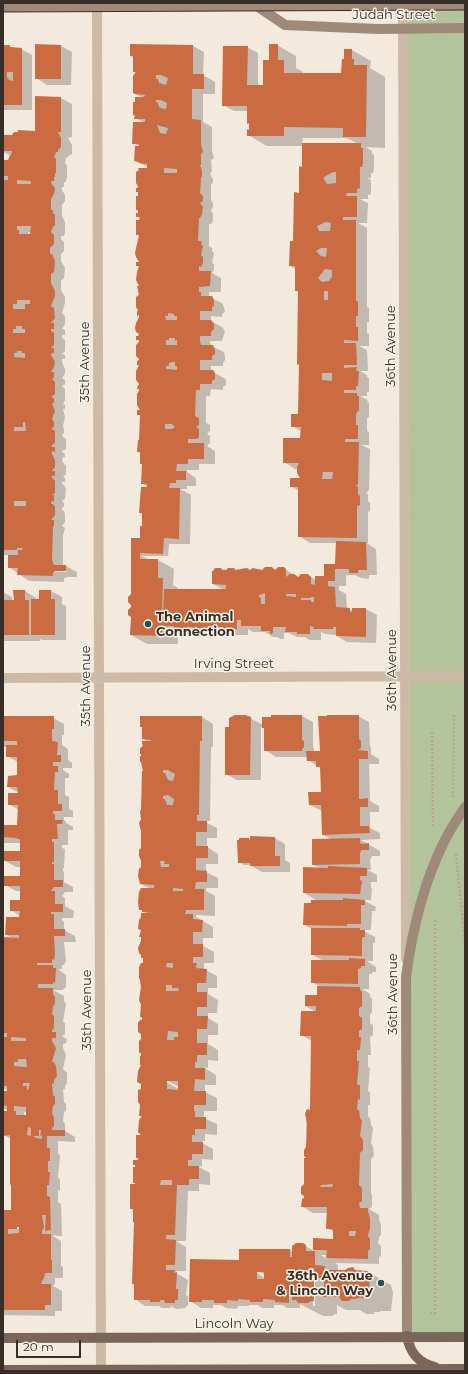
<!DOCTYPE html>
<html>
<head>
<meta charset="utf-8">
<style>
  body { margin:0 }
  #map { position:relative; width:468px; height:1374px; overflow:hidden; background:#f3e9dc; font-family:Montserrat,sans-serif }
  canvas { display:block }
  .frame { position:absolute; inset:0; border:4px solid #382e28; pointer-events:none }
  .scale { position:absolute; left:16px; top:1340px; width:65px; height:18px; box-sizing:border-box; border:2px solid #382e28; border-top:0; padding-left:5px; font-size:12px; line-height:14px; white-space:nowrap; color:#382e28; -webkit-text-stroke:3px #faf3e8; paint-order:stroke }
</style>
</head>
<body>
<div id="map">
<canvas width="468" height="1374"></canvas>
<div class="frame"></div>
<div class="scale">20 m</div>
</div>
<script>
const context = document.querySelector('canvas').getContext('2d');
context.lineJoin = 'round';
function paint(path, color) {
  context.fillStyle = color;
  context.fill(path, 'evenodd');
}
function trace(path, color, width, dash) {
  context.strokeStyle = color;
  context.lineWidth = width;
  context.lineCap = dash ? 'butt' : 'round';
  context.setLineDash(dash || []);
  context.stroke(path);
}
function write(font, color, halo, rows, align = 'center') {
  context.font = font + ' Montserrat,sans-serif';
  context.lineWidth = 3;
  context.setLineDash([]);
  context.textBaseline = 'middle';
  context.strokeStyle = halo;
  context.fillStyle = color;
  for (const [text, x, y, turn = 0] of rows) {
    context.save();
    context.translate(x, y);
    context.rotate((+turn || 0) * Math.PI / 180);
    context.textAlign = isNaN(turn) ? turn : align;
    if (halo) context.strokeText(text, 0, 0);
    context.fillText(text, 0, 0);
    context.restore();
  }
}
paint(new Path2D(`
  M403,3H465V1336H407Z`), '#b3c39b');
paint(new Path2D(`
  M277,45L296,56V68L303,72V74H342L345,60L352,50L371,61L370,68L385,77V148L366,147L372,151V154L374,155V169L373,173H371V178H367L371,180V194L368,195V199H360L368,203L367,223H358L367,228V307L369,308V322H367V333L369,334V346H359L367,350L368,371H360L367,375V377L369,378V392H367V396H360L368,400L367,402L369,403V417L367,418V431L369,432V445H361L370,449L369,490L366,493L368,494V501L370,503V511L368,512V544L376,549L377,575H369V579L361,578L355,575H346V586H339V590L346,594L347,609L353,610L366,609L377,615L376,643L347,642L337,636V635L325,634L321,632V640H309L305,637H297L289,633H284V639H281L277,637H273L265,632H253L248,629V635H235L231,632H222V635L198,633V635H186L182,632H178V644H147L131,635L132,595L143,527V514L140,513L148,487L142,483L143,464L141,453L138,452L140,441L141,416L138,414L142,411L140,366L138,365L140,361V341L137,340L139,337L140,316L138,315L139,312L141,287L140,267L137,265L141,263L140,236L137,234L140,218L137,217L139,213V193L137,192L139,189L148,167L135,161L140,147L133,143L145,123L135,118L136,116L134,115L144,98L135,94L136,73L134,72V58L131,56L193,46L204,52L203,75L215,82V94H203V122L212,127V151L214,158L211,160L212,171L210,174L213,179V183L211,184V200L213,203V207L211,210L213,214V221L211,224H209V246L212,248V251L214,253L212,263L214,264V270L212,273L221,278V292H209V297L222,303L224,307L225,312L222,314V317L211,316V321L222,327L225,331L222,341H210L211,346L224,352L225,357V360L223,363V366H211V371L224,378L226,380V385L223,387V390L211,389L210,396H206V423L210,425V431L207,434L210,436V443L207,446L215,451V464H199V470H187V472L196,478V486H187V489H180L191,495L190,544H169L168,556H142L149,560H158L174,569L173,585L178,588V590H224L213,584L221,569L225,571H276L283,568L299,578L308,575L316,580L325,577L336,565L337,543H310L299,536V491L291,486L301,479L298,469H295L284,462L301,439L302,432L292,426L299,415L300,365L298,364L299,292L296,290V269L290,266L303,168V146H267L248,135L250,131V124L248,123V111H234L223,105L247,47L258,53V86H264L270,61ZM303,138H347L358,144H302Z
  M3,46L21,49L32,55V110H3Z
  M61,46L72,52L71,85H47L36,78Z
  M36,97L61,98L72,104V137L68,138L72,145V154L68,156V158L66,157L65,164L67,165V179H66V182H64V187H62V190L65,195V201L62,205V216L65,222V232L64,236H61V239L64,242V251L61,254V261L65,268L64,278L61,281V290L65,297V303L62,313L65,316V324L62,329L65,330V335H62V338L65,340V351L62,354L65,355V359H62V362L65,369V374L62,378L65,380V384L62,386L65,389V400L63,404L65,405V409H63L65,417L63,426L64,429V433L63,434L62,436L66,439V449L62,451V452L65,454V457H63L62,461L66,466V474L63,477L65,478V482H61L66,488L65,499L62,501L64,503V507H62V510L64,511L65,514V522L62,526L65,528L63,535V566H66L77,572V577H66V578H64V582L29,581L9,567V555H3V181H7L3,179V161H9L11,156L3,152V136H12L36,132ZM28,232H31V235H28ZM50,570H65L67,572H50Z
  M25,591L36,598V600H40L51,591L62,597V604L66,606V640H43L40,639V641H3V592L12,597V601H15Z
  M302,716L313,722V747L314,748V752H321L358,716L369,722L370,746L371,748V754L379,759V764H369L370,801L379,806V812H370V828L380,833V839L361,840L380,851V856H372L370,860L371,870H368L377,875V882H371V888H372L371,900H363L376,907L375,911H372L371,930H362L375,937V943H373V961H367L376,967V972H372V974H369V989H362L370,994V997L372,999V1012L370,1014V1023L373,1025V1035L370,1037L371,1055H368V1067L370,1068L368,1091L370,1092V1105H368V1116L370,1118L371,1125L373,1128L371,1143L373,1147L374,1156L371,1159V1193L372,1195V1207L369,1209L379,1215V1219L381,1225V1235L379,1237L378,1243L381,1246V1256L379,1257V1264L335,1263L338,1265V1271H345L352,1268L358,1272H368L391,1285L393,1293L391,1311H380V1312H375L373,1314H366L360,1310H346L337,1305V1314H335L332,1316H323L300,1304V1308H287L282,1305H274V1308H262L258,1305H249V1306H238L237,1309L226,1308L221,1305H213V1308H201L190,1301L240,1261L290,1250L293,1252L302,1244L314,1251V1239L334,1240V1232L327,1228V1213H313L302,1206L305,1199V1184L309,1159L307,1147L306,1114L311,1111L312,1041L301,1035L316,1012L305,1006L318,996L321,987L312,982L323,961L312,954V929L304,925L312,904L318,901L304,893L320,868L313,865L331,839L323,835L322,811L310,805L322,793V769L308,760V757H276L265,750V729L261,727V780H237L226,774L230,728L250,718L263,725ZM321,1255H327V1259ZM253,1268L265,1275V1278L252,1270ZM313,1279H315V1306H313Z
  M3,717L53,718L64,724V735H62V745L68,749V760L72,763V768H63V770L69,774V778H65V795L69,797V809L73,811V817H64V820L66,822V823L73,827V830H68V845H62V848L65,849L64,868H63V871L64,872V882L73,887V892H65L62,896L65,898V906L74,911L73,918H62V920L64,922V930L75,936L76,942H64L66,961L64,965H62V969H58L66,975V988H64L63,990H53L64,996V1001L66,1004L63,1022L65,1023V1034L62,1036L67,1039L66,1043L63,1044V1048L66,1055L63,1069L67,1073V1083L65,1086V1089H63L64,1102L66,1104V1111L64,1112L63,1121L65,1124V1131L75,1137V1142L58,1141V1154L60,1155L58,1178L60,1179V1190H58V1202L61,1204L62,1236H57L55,1235L53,1236L61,1241V1266L63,1267V1278H55V1284L53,1286L62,1291V1311H55V1316L3,1315V1211H12L11,1139L4,1135L3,1131V1112H11L3,1108V1092H10L3,1088V1038H6L3,1036V964L13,939L6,934L20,918V916L11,910L21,901V891H16L5,885L21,877V867H16L5,861L21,852V843H3V825L18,826L19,810L9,804L19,794V793L8,787L18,776V762L7,756V747H3ZM24,1112H27V1116H24ZM13,1224L20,1227V1230L12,1225Z
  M202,717L213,724V747H211L210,821H207V823L217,828V838H207V847L218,854V864H206V872L218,878V888H206V891L215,896V916L196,915V917L213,927V938H203V946L214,952V963H204V969L217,976V988H208V994L218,1000L217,1013H208V1018L218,1024V1035H208V1044L218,1050V1061L208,1060V1068L203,1067L216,1075V1085H205V1092L217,1098V1111H204V1118L217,1124V1135L205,1134V1141H202V1143L213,1149V1160L202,1159V1166H197L210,1173V1185L199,1184V1191H188L186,1241H176L186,1247V1271H176V1273L188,1280L186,1295L188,1296V1306H186V1308L176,1309L171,1306V1308H162L159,1306H145L135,1299V1285L133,1283L135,1222L134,1210L131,1209L136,1185V1166L134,1164L139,1161V1159L137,1157L144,1136L143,1117L141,1116L142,1066L141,1065L143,1020V1018L141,1017L144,964V959L142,957V938L141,937L148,914L140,909L151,889L141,884L142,810L144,772L142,757L148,742L143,739ZM163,1078L179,1087V1089L162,1080Z
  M275,838L285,844V860L290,863V872H262L250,865H244L239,862L249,839L251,840Z`), '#0003');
paint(new Path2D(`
  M35,44L61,45V79H35Z
  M130,44L193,45V74H204V89H192V119L201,120V144L203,152L201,154V164L200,167H201L202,172V177L201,178L200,193L203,196V201L200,203L203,207L202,214L200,218H199L198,241H202L201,244L203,246L201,255L203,257V263L201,267L199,266V271H211L210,286L199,287V292H201V296H212L214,300V306L212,307V311H200V320H211L214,324V329L211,332V336H200V341L201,345H213L215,350V354L212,356V360H200V370H213L215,373V379L212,381V384H200V390H196L195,416L199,418V425L196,427L199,429V437L197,439H188V443H204V459H188V464H177L176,471H186V480H176V483H170L169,488H180L179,539L164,538L163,554L140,553V559H158V578H163L162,616H163L164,589H226V585L212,584V571H213L215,568H221L222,570H226L228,568H234L235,570L247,568L250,570L253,568L262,570L265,567H272L275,570L278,567H284L286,569V577L290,574H294L298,577L301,574H308L311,577V584L315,585V576H324V564H335L336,541L366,542L367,570H358V573H349V569H335V581H328V586L335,587L336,607L350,608V612H352V608H366V637L336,636V627H333V629H313L314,627L310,626V634H297V632H285L286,627H273V633L270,634V631H261V626H241V620H237V629H224L223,627H211V629L187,627V629H174V626H163V636L130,635L131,617L128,615V610L131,607V605L128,602V597L131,594V538H140V526H142V513H139L141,487H147V484H141L142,464H140V452H137L138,440H139L140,415H137V410H140L137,405V394L139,391V389H137L138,385H139V384L136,380V371L139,365H137V361L139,360V359L136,356V345L139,342V340H136V336H138L139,334L136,332L135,328L136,323L139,317V315L137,316V311H138V310L136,307V297L139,295L137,286H139L136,280L137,272L139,266H136V262H139L136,257L135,253L139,235H136V220H139L140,217H136V213H138V210H136V196H138V192H136V188H138V186L136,183V172L139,170L138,168H147V164L139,163V162L134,161L135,146H139V143L138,144H132L133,122H145V119H134L135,115H133V102H135V97H144L145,95L135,94L133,93V76L136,72H133V56H130ZM156,75H161L168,78L166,85L159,83L158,79H156ZM156,100H161L167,103L166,109L160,108L157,102H156ZM157,125L168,128L166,134L160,133ZM164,168L177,169V173H164ZM168,313L174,314V316H177V320H166L165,316H168ZM169,338H175V341L177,340V345H166V340H169ZM172,362H175V366H177V370L166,369V366H169V363ZM165,424H172L175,427L172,429H165ZM265,593V604H261V598L259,597V595ZM286,594H296V597L286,596ZM311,597H314V602H311V600H301V598H311Z
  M269,44H278V60H284V73H341L342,59H344V49H352V59H354V65H367L366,137H343V128L284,127V136H247V129L249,130V123L247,124V106H222L223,46H248L247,85H263V60H269Z
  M3,45H10V47L22,48V105H3ZM7,72H13V81L9,80L7,77Z
  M35,96L61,97V132H58L61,138V147L58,150V152H56L54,158H56V173H55V177H54V181H52L51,183L55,188L54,194L51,199V210H53V213L55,215V225L52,228L53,230H51V232L54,235V244L50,248V254H52L55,261L54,272L51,274V283L55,291V296L51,306L54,308L55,318L51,323H54V329H51V331L54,333V345L51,348H54V353H52L51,355L55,362L54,367L51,372H54V378L52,379L55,382V394L52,396V398H54V403H52L55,411L52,419L54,422V427L52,428V429L55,431V443L52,445V447H55V452L52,451V454L55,460V467L52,471H55V476H51L55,481V493L52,495H54V501H52L51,504H53L55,507V515L51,520H54V526H53V528L52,561H53V564L55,565H66V571H55V572H53V576L17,575L18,568H8V555H18V550H22L23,548H17V550H3V180H8V176H3V160H8L10,155H11L12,151H3V135H12L14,132H18V130L35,131ZM17,180L31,181V184H17ZM17,226H31L30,234H19V230H17ZM17,300H30V304H25V309H13V304H17ZM16,326H22V329H25V333H13V329H16ZM17,351H22V353H25V358L14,357V353H17ZM23,422H25L26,431H14V427H23ZM14,501H26V506H14Z
  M302,143H361V148H363V163L362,167H360V172H359L360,173V188L357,189V193H347L346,196H357V217H343V220H356V301H358V316H356V327H358V341L344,340V343H356L357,365H344V368L357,367L356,371H359L358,386H356V390H344V393H357V396H359V411L357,412L356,415V425H358V439H345V442H359L358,484L356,486L358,487V494L360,496V505L357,506V538L298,537V487H290V478H300L297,473V467L299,463H283V438H300L301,427H291V414H298L299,364L297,365L298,291H295V266H289L290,241H293L294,192L299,193V166L302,167ZM333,172H336V183L327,184L324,179V177ZM326,222L331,223L330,231H319L317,226ZM321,248H327L326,257L321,256L316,251ZM325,269L332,270V277L329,281L322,282L318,278ZM324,291H328V300H324ZM322,373H332V381L322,380ZM323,472H333L332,479H322Z
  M13,590H25V600H29V635H3V600H14Z
  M39,590H51V599H55V635H31V599H39Z
  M235,715H245L251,717L250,775H225V727H229V718Z
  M271,715H302V740L304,741V747L302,749V751H264V728H262V717H271Z
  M327,715H359V739L361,741V748L358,750L368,751V759H359V799L368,798V807H360V826H369L370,833L322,835L321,805H309L308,792H321L320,767H316V761H307L306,751H320L318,716H327Z
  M3,716H54V729H52V741L58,742L57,755H61V762H53V766H58V772H55L54,790H58V804H62V811H53V814H55V820H63L62,824H57L58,839H52V842H54V862H52V864H54V880H63V887H54L51,891H55V904H63V912H51V914H54V929H65V936H54L55,954L54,960L52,959V963H37V965H53V968H56L55,983L53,982V984H38V988H53V994L55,997V1004L53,1006L52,1014L54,1016V1028L52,1030V1032H56V1038H52V1041L56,1048L52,1062H54L56,1066L57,1076L54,1080V1084L52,1083L53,1095L55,1097V1104L53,1106L52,1114L54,1117V1126L52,1128V1130H65V1136H47V1148H50V1161H48V1172H50L49,1185H47V1196L50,1197L51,1230L45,1231L46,1215H42L44,1228L42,1230V1234H51V1260H52V1273H45L44,1278L42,1281L41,1284H51V1305H45V1310H3V1210H11V1185L10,1184V1135L3,1136V1111H7V1106L3,1105V1091H7V1086H3V1037H7V1033H3V937L19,938V935H5L6,917H19L20,911H10V900H20V886H4V876H20V861H4V851H20V839H17V838L3,837V825H17L18,805H8V793H18L17,787H7L8,776L17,775V757H6V745H17V741H3ZM11,1037L26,1038V1041H11ZM18,1059H26L27,1067L14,1066V1062H18ZM23,1083H30L28,1090H27V1086H23ZM14,1106L26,1107V1115H16V1111H14ZM28,1127L31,1128V1136L27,1135ZM39,1130H41L40,1136L42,1135V1139L36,1138L33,1136H39ZM17,1227H19V1233L8,1234V1229H17Z
  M140,716H202V741H200L199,815H197V821H207V832H196V846H208V858H196V870L207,871V882H196L195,889H204V910H186L185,914H193V919L203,920L202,932H193V944H203V957H193V963H197L196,968L207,969L206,983H197V992H207V1007H197V1016H208L207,1029H197V1043H207V1055H197V1062H195V1068H205V1080L195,1079L194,1091H206V1105H194V1111H195V1117H206V1129H195V1135H192V1142H203V1154H192V1160H188V1166H199V1179H189V1185H177L175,1235H166V1239L176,1240L175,1265H166V1270H175L174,1273L177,1272L176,1289H178V1300H175V1303H165L164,1300H160V1302H150V1300H134V1284H132L134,1222H133V1209H130V1184H135V1183H133V1167H135V1165H133V1160H138V1158H136V1135H141L138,1132L139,1120L142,1116H139L140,1105L138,1102V1090L141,1089V1084L137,1082L138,1071L141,1065H140V1056H141V1054L139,1052V1041L141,1039V1034L138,1032V1023L140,1020H142V1017H140L141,1005L139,1000L141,987L140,980L139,978V967L141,963H143V958H141V955L139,953L138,948L141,941V937H139L141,930L138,929L139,920L141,917V913H154L142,912V910H139L138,902L139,892L141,888H154V885L140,884L138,876L139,869L141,867V861L139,856V850L141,848V831L139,823L141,819L140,811L141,810L142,771H143L141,762H140V756H141V754H140V748H141L143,745L142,744V741H151V740L142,739V727H140ZM163,770H168L175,774L173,781L168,780L165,773H163ZM168,795L174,799L173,805H167L165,799H163V796ZM160,861H165L164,864H169V867H161ZM173,888L183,889V891H173ZM167,963H173V968L166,967ZM166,985H172V988H178L179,991H166ZM168,1031L178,1032V1037H174V1040H167ZM167,1081H178V1090L167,1089ZM161,1180H172V1185H160Z
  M250,836L275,837V856H280V866H250V863H238L237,840H239V838H249L250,840Z
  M360,838V842L361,844L369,843V850H361L360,854V864L312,865V839Z
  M328,866L367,868V876H360V880L362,881L360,894L303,893V867L328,868Z
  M343,898L365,900V905H361V924H347V926L303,925L304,903H311V900H343Z
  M311,928H360V930H365V937H362V956L311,955Z
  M349,958L365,959V966H361V968L358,969V984L311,983V960H349Z
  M317,986L360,987V990L362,992V1006L359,1008V1016L362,1018V1029L359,1031V1037H361L360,1050H357V1061H359L357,1085H360V1100L358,1099L357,1110H359L360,1118L362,1121L360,1136L363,1140V1150L360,1153L359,1185L362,1188V1201L359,1203L360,1208H368V1212L370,1218V1229L369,1231L368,1236L370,1239V1249L368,1251V1259L326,1258L327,1250H313V1238L333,1239V1229H326L327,1207H301L302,1199L304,1198V1196L301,1194V1187L304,1184V1158H306L304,1156V1150L306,1147L307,1123L305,1114L307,1109L310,1110L311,1036H300L301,1011H316V1006H305V995H317ZM333,1184L332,1187H320L321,1185ZM349,1231H356L355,1236H349Z
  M296,1243H303L306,1245V1251H315V1265L325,1266L324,1270H345L348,1268L353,1267L355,1270L368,1271L370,1279L368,1298H357V1299H351L349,1301H342L339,1297H322V1292L324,1290V1278H314V1268H310V1277L314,1278V1301H311L308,1303H298L296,1300H292V1293H289V1303L275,1302V1300L263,1299V1302H250V1300L238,1299V1301L227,1300V1303H214V1300H202V1302H189L190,1259L239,1260V1249H290V1257H292V1246ZM257,1272H264V1279H257Z`), '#cb6b42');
trace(new Path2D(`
  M432,732L433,827
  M453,797L454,715
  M456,854L465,943
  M430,1313H435V918`), '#b8a491', 2.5, [2, 2]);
trace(new Path2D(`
  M97,3L101,1369
  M403,3L406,959
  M3,678L465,676`), '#ccbaa7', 10);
trace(new Path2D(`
  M257,6L285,25L378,29L465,28
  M3,7L465,5
  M407,1336L406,977C412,931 423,885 443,844C449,831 457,819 465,807`), '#9f8978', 10);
trace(new Path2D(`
  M407,1336C410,1353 418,1363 435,1367
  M3,1338L465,1337
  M3,1370L465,1369`), '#7a6658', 10);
trace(new Path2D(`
  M3,12L465,10`), '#382e28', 1);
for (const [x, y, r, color] of [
  [148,624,4,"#1c535b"],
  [381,1283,4,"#1c535b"]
]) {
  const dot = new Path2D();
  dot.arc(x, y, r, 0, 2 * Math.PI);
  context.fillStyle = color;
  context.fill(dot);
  trace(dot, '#faf3e8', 1.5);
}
write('13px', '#382e28', '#faf3e8', [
  ["Judah Street",394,15],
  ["36th Avenue",391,346,-90],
  ["35th Avenue",85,362,-90],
  ["Irving Street",234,664],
  ["36th Avenue",392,670,-90],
  ["35th Avenue",86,686,-90],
  ["36th Avenue",393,994,-90],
  ["35th Avenue",87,1010,-90],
  ["Lincoln Way",234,1324]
]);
write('bold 13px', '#382e28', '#faf3e8', [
  ["The Animal",156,617],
  ["Connection",156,632],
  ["36th Avenue",373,1276,"right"],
  ["& Lincoln Way",373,1291,"right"]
], 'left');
</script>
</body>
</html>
